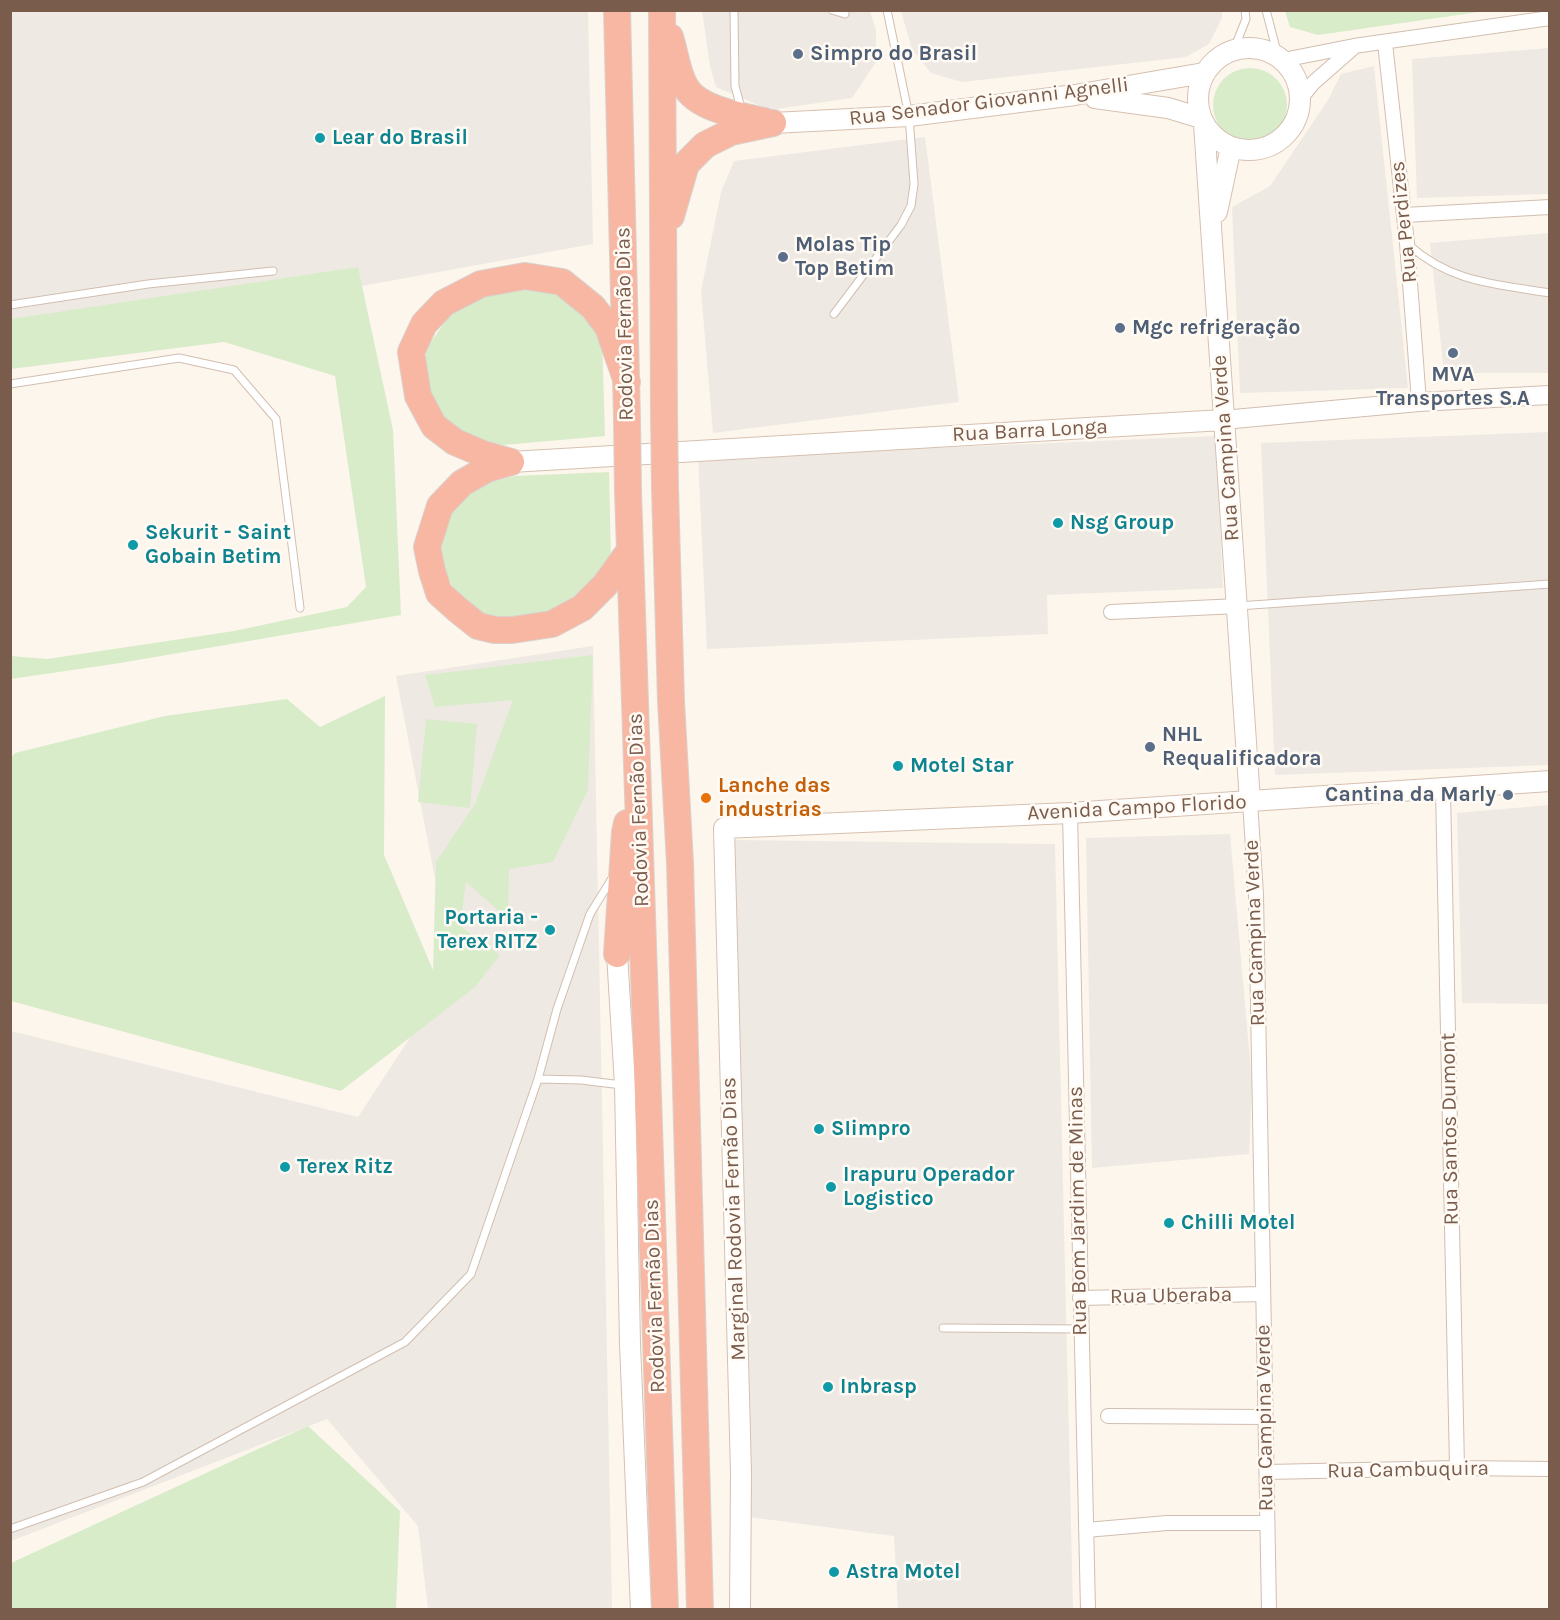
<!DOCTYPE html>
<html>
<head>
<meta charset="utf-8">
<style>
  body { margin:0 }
  #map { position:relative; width:1560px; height:1620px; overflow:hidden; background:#fdf6ec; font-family:Karla,sans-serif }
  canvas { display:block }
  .frame { position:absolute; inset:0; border:12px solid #7a5c4d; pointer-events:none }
</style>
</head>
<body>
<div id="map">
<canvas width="1560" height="1620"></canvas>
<div class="frame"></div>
</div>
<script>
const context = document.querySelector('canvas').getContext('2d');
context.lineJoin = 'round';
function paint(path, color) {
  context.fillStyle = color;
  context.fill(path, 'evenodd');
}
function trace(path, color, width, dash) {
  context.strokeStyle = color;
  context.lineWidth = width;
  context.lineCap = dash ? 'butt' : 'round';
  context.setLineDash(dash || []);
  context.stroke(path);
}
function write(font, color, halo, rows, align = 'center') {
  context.font = font + ' Karla,sans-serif';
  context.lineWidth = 5;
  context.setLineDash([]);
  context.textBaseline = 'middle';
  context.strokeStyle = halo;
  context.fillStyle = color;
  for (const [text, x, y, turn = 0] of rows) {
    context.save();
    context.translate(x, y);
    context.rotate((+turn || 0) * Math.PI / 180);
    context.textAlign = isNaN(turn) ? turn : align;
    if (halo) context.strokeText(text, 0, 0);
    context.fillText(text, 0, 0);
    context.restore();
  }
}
paint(new Path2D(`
  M11,11H588L593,244L362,286L11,343Z
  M702,11H870L876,30V62L852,98L770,110L716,87L710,66Z
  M901,11V10L1222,11V18L1209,44L1186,57L962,82L931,73L912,49Z
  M1549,48V194L1417,198L1412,59Z
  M1374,66L1408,388L1240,393L1232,207L1270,186L1328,100L1341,74Z
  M925,137L959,402L713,433L701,291L721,192L734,161Z
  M1549,233V373H1444L1430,243Z
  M1549,432V765L1275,775L1261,443Z
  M1216,436L1223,588L1047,595L1048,634L707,649L698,458Z
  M593,646L612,1609H428L418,1526L327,1419L11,1541V1031L358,1117L453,972L396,676Z
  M1549,805V1004L1462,1003L1457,813Z
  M1230,834L1252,1083L1249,1154L1092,1168L1086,838Z
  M732,840L1055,844L1073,1609H898L894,1536L749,1517Z`), '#efe9e4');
paint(new Path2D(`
  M1315,10H1486V11L1318,35L1290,27L1285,11Z
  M1213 105a37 37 0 1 1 74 0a37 37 0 1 1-74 0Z
  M358,267L393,430L401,615L120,663L11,679V656L47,659L234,631L347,607L366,587L335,376L224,342L11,369V319Z
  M525,285L561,293L578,305L602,335L605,436L504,445L468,439L426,399V349L447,319L471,298Z
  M609,472L611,560L586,594L539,617L493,621L457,597L438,554L447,515L477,486L515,476Z
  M593,655L588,790L553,862L509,869L508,919L466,882L460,926L500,955L475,987L341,1091L11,1001L10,759L15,753L165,716L287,699L320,727L385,696L384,855L433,970L436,862L475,804L513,700L435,707L425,675Z
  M426,719L477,724L470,808L418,802Z
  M308,1426L400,1511L396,1609H11V1563Z`), '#d8ecc9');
const service = new Path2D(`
  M734,10L735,86L742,112
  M832,10L845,14V10
  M1266,10L1278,56
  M1234,49L1246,19L1245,10
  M1409,245C1451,283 1497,284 1550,293
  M10,305L148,284L273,271
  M834,314L901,225L911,206L914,184L909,116L887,10
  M10,384L179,358L234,370L276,419L300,608
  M1238,606L1550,584
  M538,1079L581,1080L622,1085
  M943,1328L1080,1329
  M10,1529L143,1482L405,1342L471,1274L538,1079L557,1009L590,914L614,875`);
const minor = new Path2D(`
  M1385,43L1407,243L1419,402
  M1283,60L1354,46L1550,18
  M1301,98L1313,83L1353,48
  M1404,215L1550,207
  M1111,612L1238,606
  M1443,790L1457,1468
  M1250,801L1256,895L1269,1610
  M1070,813L1088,1610
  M1080,1298L1263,1294
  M1108,1416L1265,1417
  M1267,1472L1457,1468L1550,1469
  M1086,1530L1167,1523H1267`);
const tertiary = new Path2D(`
  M1223,420L1419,402L1550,395`);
const secondary = new Path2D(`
  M1198 99a51 51 0 1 1 102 0a51 51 0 1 1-102 0Z
  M1095,98L1168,108L1201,118
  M773,123L909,116L1075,95L1204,73
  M1204,124L1250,801
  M1217,212L1231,147
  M511,462L1223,420
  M617,954L625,1085L630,1344L641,1610
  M740,1610L741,1473L724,828L1070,813L1550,781`);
const motorway = new Path2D(`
  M617,10L627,419
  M662,10L664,413
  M670,37C675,52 677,72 685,86C697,109 741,116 764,121
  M671,216L686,164L705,145L731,132L773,123
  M511,462L483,454L455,442L434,426L418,396L411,352L424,324L444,303L481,284L525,276L562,282L593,307L608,327L627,382
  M511,462L487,469L462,483L440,506L427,547L432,571L439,593L458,610L478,626L495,630H512L552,624L582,608L605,585L628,553
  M665,488L671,701L680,863L700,1610
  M628,491L665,1610
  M617,954L625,832L627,823`);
trace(service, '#d1beb0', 9);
trace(minor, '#d1beb0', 16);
trace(tertiary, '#d1beb0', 20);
trace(secondary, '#d6c0b0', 22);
trace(motorway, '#dad1cd', 28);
trace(service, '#fff', 7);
trace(minor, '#fff', 14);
trace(tertiary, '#fff', 18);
trace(secondary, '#fff', 20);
trace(motorway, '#f7b7a3', 26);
const motorwayBridge = new Path2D(`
  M664,413L665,488
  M627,419L628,491`);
trace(motorwayBridge, '#dad1cd', 28, []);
trace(motorwayBridge, '#f7b7a3', 26);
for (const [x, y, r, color] of [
  [798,54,6,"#5c6f8a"],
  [320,138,6,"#0f9aa8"],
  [783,257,6,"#5c6f8a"],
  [1120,328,6,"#5c6f8a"],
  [1453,353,6,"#5c6f8a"],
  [1058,523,6,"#0f9aa8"],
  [133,545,6,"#0f9aa8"],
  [1150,747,6,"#5c6f8a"],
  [898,766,6,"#0f9aa8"],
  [1508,795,6,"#5c6f8a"],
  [706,798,6,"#e8710a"],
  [550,930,6,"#0f9aa8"],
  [819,1129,6,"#0f9aa8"],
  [285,1167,6,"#0f9aa8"],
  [831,1187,6,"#0f9aa8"],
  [1169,1223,6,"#0f9aa8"],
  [828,1387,6,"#0f9aa8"],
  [834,1572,6,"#0f9aa8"]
]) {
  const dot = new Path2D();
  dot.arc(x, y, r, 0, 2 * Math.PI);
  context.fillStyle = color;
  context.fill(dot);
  trace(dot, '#fffaf3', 2);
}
write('bold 21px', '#4e5e75', '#fffaf3', [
  ["Simpro do Brasil",810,54],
  ["Molas Tip",795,245],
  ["Top Betim",795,269],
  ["Mgc refrigeração",1132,328],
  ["MVA",1453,375,"center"],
  ["Transportes S.A",1453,399,"center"],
  ["NHL",1162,735],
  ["Requalificadora",1162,759],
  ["Cantina da Marly",1496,795,"right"]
], 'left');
write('21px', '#7a5c4d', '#fffaf3', [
  ["Rua Senador Giovanni Agnelli",989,102,-7],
  ["Rua Perdizes",1404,222,-96],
  ["Rodovia Fernão Dias",625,324,-91],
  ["Rua Barra Longa",1030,431,-3],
  ["Rua Campina Verde",1226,448,-94],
  ["Avenida Campo Florido",1137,808,-3],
  ["Rodovia Fernão Dias",639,810,-92],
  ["Rua Campina Verde",1255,933,-92],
  ["Rua Santos Dumont",1450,1129,-91],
  ["Rua Bom Jardim de Minas",1078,1211,-91],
  ["Marginal Rodovia Fernão Dias",734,1219,-92],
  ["Rodovia Fernão Dias",655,1296,-92],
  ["Rua Uberaba",1171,1296,-1],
  ["Rua Campina Verde",1265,1418,-91],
  ["Rua Cambuquira",1408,1470,-1]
]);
write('bold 21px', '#0d838f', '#fffaf3', [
  ["Lear do Brasil",332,138],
  ["Nsg Group",1070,523],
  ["Sekurit - Saint",145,533],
  ["Gobain Betim",145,557],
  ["Motel Star",910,766],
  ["Portaria -",538,918,"right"],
  ["Terex RITZ",538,942,"right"],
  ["SIimpro",831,1129],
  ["Terex Ritz",297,1167],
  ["Irapuru Operador",843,1175],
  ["Logistico",843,1199],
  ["Chilli Motel",1181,1223],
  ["Inbrasp",840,1387],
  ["Astra Motel",846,1572]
], 'left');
write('bold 21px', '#c56008', '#fffaf3', [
  ["Lanche das",718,786],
  ["industrias",718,810]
], 'left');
</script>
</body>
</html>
